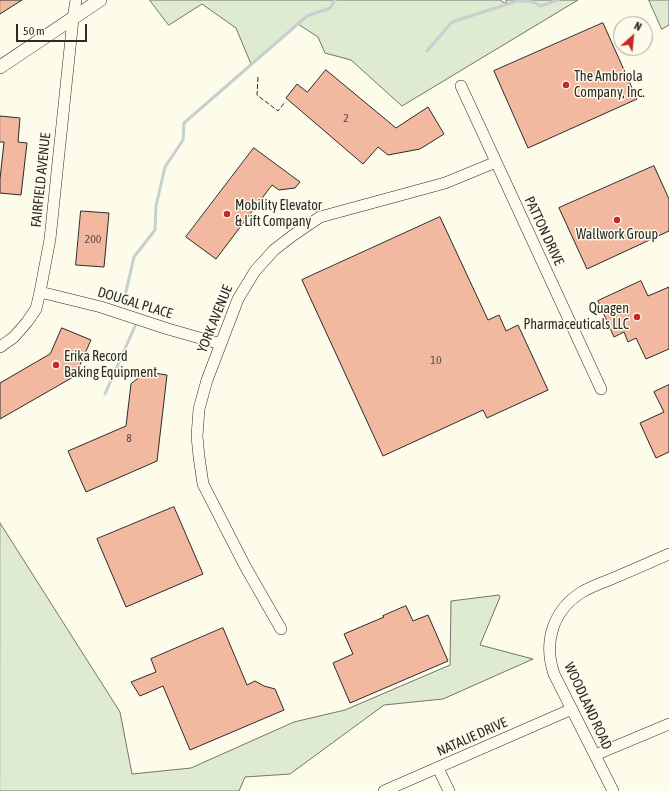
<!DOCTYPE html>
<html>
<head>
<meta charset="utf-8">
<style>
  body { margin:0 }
  #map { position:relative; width:669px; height:791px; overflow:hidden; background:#fdfbea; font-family:"Asap Condensed",sans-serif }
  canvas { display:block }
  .north { position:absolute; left:613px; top:16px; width:40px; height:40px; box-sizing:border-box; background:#fdfbea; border:1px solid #a9a89e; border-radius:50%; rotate:27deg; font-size:11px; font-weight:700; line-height:16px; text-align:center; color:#2b2b2b }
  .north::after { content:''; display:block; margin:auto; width:14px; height:18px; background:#c62828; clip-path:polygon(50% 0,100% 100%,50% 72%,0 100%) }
  .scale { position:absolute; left:16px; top:24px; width:71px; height:18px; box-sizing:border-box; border:2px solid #2b2b2b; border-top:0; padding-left:5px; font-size:12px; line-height:14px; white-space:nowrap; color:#2b2b2b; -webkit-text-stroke:3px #fdfbea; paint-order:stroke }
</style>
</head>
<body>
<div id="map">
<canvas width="669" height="791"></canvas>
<div class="north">N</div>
<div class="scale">50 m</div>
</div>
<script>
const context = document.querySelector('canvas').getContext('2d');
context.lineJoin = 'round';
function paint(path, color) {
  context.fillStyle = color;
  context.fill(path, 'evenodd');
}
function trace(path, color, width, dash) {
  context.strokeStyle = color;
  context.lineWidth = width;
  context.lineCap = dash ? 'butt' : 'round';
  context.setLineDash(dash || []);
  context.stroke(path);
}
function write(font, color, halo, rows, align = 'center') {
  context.font = font + ' "Asap Condensed",sans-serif';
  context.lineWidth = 3;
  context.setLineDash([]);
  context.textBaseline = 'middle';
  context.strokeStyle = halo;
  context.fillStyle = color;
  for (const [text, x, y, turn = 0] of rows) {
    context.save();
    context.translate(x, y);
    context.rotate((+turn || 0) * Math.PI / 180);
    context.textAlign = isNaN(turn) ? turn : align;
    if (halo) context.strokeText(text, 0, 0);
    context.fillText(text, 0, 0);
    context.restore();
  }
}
const green = new Path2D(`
  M150,0H500L506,4V0H578L402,106L351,60L325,53L318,37L298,24L251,64L236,28L202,4L169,25Z
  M649,0H669V25L662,29Z
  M0,523L120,712L132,774L191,768L294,722L345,710L450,665L451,601L499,595L500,597L480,645L533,659L443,699L384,705L290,774L245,777L239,791H0Z`);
paint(green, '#deebd1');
trace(green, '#74746e', 1);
trace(new Path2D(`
  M427,51L452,22L517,1H530L541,6L558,0
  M125,296L134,257L155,230L156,206L165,167L183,140L184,123L307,16L330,8L335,0
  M105,394L135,326`), '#c7d0d0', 3);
const building = new Path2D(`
  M0,0H22L0,14Z
  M603,23L637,99L528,148L494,71Z
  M326,70L396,128L428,107L444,134L420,149L388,155L378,147L363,164L286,98L297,84L307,92Z
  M0,116L20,118L18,142L27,143L21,195L0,193V179L4,142H0Z
  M254,148L300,182L295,188L279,190L272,185L216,259L186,237Z
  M654,166L669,199V231L587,269L559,208Z
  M81,211L109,213L104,267L76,265Z
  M440,217L488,320L499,315L506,331L518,325L548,390L487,418L483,410L383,456L302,280Z
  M641,281L648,296L669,287V349L646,359L636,338L628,342L624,332L614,337L598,301Z
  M62,328L91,340L75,376L0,419V383L50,354Z
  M147,372L167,375L157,461L86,492L68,451L126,426L131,384Z
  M669,385V452L656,458L640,423L664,412L654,392Z
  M174,507L203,574L126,607L97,539Z
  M406,606L413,621L428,615L448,661L350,703L333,663L353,654L344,634L384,617L383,616Z
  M223,628L247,685L255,681L264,686L275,689L284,710L190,750L163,686L140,696L131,682L156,672L151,659Z`);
paint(building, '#f2b8a0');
trace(building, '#2b2b2b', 1);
const minor = new Path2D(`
  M461,86L601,389
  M40,292L101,307L168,329L221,344
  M0,347L14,337L27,322L36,309L40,292L50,239L73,19L76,0
  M281,629L245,566L203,484L199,457L197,436L199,409L207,380L238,299L255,271L274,250L292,236L320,217L445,183L496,162
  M595,755L669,724
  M438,768L449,791
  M384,791L572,709
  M613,791L554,674C543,642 553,610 582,592C592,586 605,582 616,577C633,570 651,562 669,554`);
const major = new Path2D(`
  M0,67L100,0`);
trace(minor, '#2b2b2b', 12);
trace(major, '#2b2b2b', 14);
trace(minor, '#fdfbea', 11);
trace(major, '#fdfbea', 13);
trace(new Path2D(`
  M258,77L257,95L278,111L285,102`), '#2b2b2b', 1, [5, 2]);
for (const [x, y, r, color] of [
  [566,85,4,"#c62828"],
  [227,214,4,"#c62828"],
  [617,220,4,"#c62828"],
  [637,317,4,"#c62828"],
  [56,365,4,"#c62828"]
]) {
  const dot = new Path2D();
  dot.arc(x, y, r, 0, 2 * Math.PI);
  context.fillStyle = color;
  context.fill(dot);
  trace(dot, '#fdfbea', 1.5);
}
write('12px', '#5d4e48', null, [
  ["2",346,118],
  ["200",93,239],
  ["10",436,360],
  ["8",129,438]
]);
write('14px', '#2b2b2b', '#fdfbea', [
  ["The Ambriola",574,77],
  ["Company, Inc.",574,93],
  ["Mobility Elevator",235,206],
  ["& Lift Company",235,222],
  ["Wallwork Group",617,235,"center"],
  ["Quagen",629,309,"right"],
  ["Pharmaceuticals LLC",629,325,"right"],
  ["Erika Record",64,357],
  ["Baking Equipment",64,373]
], 'left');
write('14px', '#2b2b2b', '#fdfbea', [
  ["FAIRFIELD AVENUE",41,180,-84],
  ["PATTON DRIVE",544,231,65],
  ["DOUGAL PLACE",135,303,17],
  ["YORK AVENUE",215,319,-68],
  ["WOODLAND ROAD",588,706,65],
  ["NATALIE DRIVE",472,737,-24]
]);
</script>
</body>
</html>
